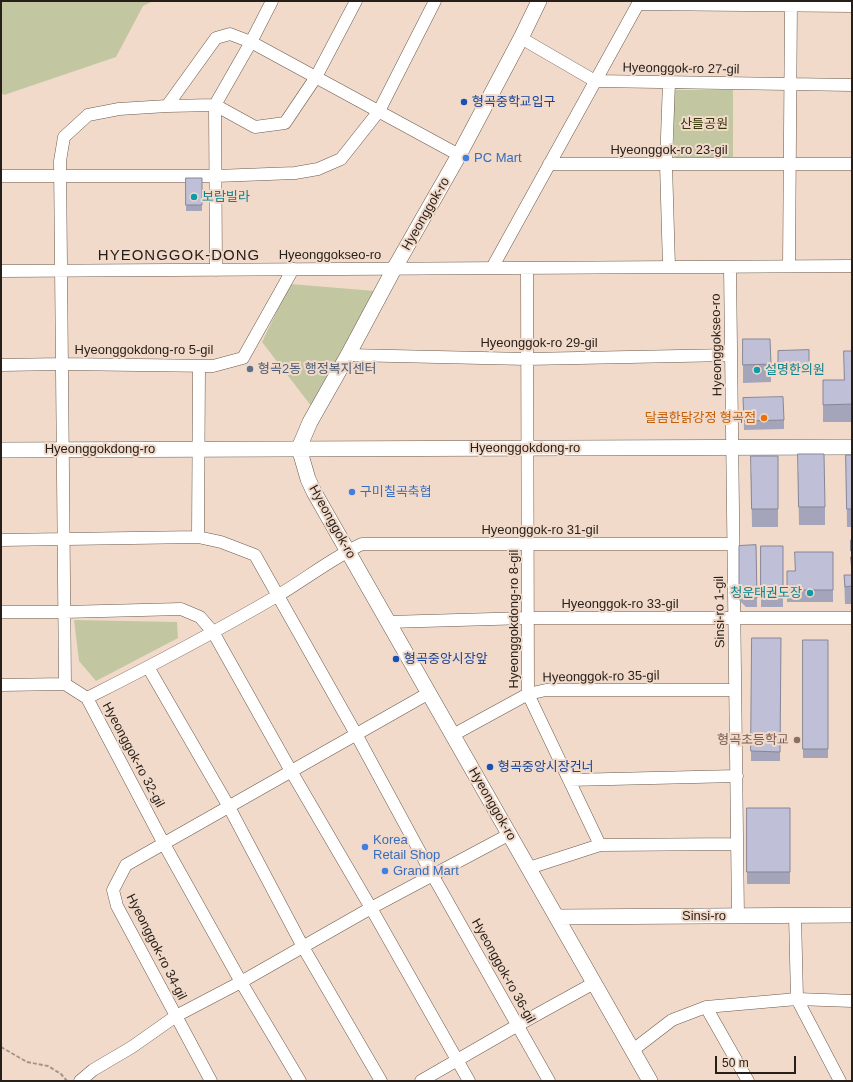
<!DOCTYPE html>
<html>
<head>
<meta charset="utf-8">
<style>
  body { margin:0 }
  #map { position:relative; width:853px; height:1082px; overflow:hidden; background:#f1daca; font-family:Helvetica,sans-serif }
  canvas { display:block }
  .frame { position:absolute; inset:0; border:2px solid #261e18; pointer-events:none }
  .scale { position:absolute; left:715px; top:1056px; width:81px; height:18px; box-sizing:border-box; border:2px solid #261e18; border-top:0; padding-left:5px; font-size:12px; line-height:14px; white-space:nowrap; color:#261e18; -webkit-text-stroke:3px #f1daca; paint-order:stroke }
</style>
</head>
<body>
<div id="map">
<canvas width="853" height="1082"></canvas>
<div class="frame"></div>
<div class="scale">50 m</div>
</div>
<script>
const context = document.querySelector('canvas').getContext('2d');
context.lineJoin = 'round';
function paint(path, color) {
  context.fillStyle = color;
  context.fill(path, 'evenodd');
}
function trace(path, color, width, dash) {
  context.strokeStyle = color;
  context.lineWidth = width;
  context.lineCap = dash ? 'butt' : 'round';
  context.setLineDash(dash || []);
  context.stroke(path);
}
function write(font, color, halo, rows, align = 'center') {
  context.font = font + ' Helvetica,"Noto Sans KR",sans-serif';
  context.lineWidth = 4;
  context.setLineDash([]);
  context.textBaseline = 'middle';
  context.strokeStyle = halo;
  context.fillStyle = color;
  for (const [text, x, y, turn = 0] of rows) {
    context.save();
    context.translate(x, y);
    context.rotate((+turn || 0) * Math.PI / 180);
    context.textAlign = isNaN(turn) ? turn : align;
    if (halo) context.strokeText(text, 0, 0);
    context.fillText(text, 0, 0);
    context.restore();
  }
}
paint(new Path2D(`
  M1,1H153L143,6L116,57L4,95L1,92Z
  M674,90H733V157H674Z
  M290,284L375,291L312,407L262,342Z
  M74,620L177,622L178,638L96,681L79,661Z`), '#c2c7a2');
const minor = new Path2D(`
  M638,4L852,6
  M521,38L595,81L852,85
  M669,82L666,164L669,267
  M167,106L216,38L230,34L251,42L459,155
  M549,164H852
  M1,176H216L295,173L318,169L341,159L379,111L435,1
  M789,266L791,1
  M730,267L738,916
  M492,268L638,4V1
  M527,268L528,694L600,845
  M216,270L215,105L251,42L272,1
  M1,271L852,266
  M348,355L527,359L731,355
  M1,365L62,364L213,366L243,358L293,269
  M198,537L199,366
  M1,540L198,537L221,542L255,555L356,734L433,876L549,1081
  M1,612H64L181,609L200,617L213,632L291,771L371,908L469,1081
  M388,622L528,618H852
  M148,667L229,807L303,947L381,1081
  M65,684L60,161L64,137L88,115L119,109L167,106L215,105L255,127L285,123L316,77L356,1
  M1,685L65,684L87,698L164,844L241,982L300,1081
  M87,698C151,666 215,632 277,596C306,579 332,558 362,544H733
  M453,735L528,694L546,690H735
  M569,780L737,776
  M529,868L600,845L737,844
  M795,915L797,999L840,1081
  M706,1007L748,1081
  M633,1050L672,1020L706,1007L797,999L852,1001
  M80,1081L93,1070L132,1047L176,1016L241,982L371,908L510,834
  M211,1081L117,906L113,890L126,865L429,693
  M421,1081L518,1025L594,983`);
const tertiary = new Path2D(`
  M539,1L521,38L459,155L394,269L348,355L310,422L299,448L308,479L314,492L650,1081
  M1,450L852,447
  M557,917L852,915`);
trace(minor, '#6c594b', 13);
trace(tertiary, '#6c594b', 16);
trace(new Path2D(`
  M1,1047L27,1062L48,1066L61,1074L67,1081`), '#a69488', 2, [4, 2]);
trace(minor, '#fff', 12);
trace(tertiary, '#fff', 15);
paint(new Path2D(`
  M186,178H202V211H186Z
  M743,339L771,364V382L743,383Z
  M809,350V373H778V351Z
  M852,351V422H823V380H844Z
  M743,407L784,420V429L744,430Z
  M846,455H852V527H847Z
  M778,456V527H752L751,474Z
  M798,472L825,507V525H799Z
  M851,540H852V604H845L844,575H851Z
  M756,545L757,607H746L739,600V546Z
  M761,546H783V607H761Z
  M833,552V602H787V571H795Z
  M752,638H781L780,761H751Z
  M803,640H828V758H803Z
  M747,808H790V884H747Z`), '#a4a5ba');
const building = new Path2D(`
  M186,178H202V205H186Z
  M743,339H770L771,364L743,365Z
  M809,350V367H778V351Z
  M844,351H852V404L823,405V380H844Z
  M783,397L784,420L744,421L743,398Z
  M798,454H824L825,507H799Z
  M846,455H852V509H847Z
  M751,456H778V509H752Z
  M851,540H852V551H851Z
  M756,545L757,598H746L739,591V546Z
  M761,546H783V598H761Z
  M795,552H833V590H787V571H795Z
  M851,557H852V586L845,587L844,575H852Z
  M752,638H781L780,752L751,751Z
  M803,640H828V749H803Z
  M747,808H790V872H747Z`);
paint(building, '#bfc0d8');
trace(building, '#868697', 1);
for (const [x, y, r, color] of [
  [464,102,4,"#1a4fb4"],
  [466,158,4,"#3f7fe0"],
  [194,197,4,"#0f9aa8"],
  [250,369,4,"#5c6f8a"],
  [757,370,4,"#0f9aa8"],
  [764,418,4,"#e8710a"],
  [352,492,4,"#3f7fe0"],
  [810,593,4,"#0f9aa8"],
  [396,659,4,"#1a4fb4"],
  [797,740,4,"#8d6e63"],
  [490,767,4,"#1a4fb4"],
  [365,847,4,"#3f7fe0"],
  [385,871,4,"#3f7fe0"]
]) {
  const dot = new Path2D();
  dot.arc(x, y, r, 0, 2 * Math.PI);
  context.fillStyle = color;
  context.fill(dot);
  trace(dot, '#f1daca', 1.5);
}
write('13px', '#261e18', '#f1daca', [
  ["Hyeonggok-ro 27-gil",681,69,1],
  ["Hyeonggok-ro 23-gil",669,150],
  ["Hyeonggok-ro",426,214,-60],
  ["Hyeonggokseo-ro",330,255],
  ["Hyeonggok-ro 29-gil",539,343],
  ["Hyeonggokseo-ro",717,345,-91],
  ["Hyeonggokdong-ro 5-gil",144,350],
  ["Hyeonggokdong-ro",525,448],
  ["Hyeonggokdong-ro",100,449],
  ["Hyeonggok-ro",332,522,61],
  ["Hyeonggok-ro 31-gil",540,530],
  ["Hyeonggok-ro 33-gil",620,604],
  ["Sinsi-ro 1-gil",720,612,-91],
  ["Hyeonggokdong-ro 8-gil",514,619,-90],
  ["Hyeonggok-ro 35-gil",601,677,-1],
  ["Hyeonggok-ro 32-gil",133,755,62],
  ["Hyeonggok-ro",492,804,60],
  ["Sinsi-ro",704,916],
  ["Hyeonggok-ro 34-gil",156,947,63],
  ["Hyeonggok-ro 36-gil",503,971,61]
]);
write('13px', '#164399', '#f1daca', [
  ["형곡중학교입구",472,102],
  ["형곡중앙시장앞",404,659],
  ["형곡중앙시장건너",498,767]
], 'left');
write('13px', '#343704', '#f1daca', [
  ["산들공원",704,124]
]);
write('13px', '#366cbe', '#f1daca', [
  ["PC Mart",474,158],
  ["구미칠곡축협",360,492],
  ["Korea",373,840],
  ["Retail Shop",373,855],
  ["Grand Mart",393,871]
], 'left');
write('13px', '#0d838f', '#f1daca', [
  ["보람빌라",202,197],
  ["설명한의원",765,370],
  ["청운태권도장",802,593,"right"]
], 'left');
write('13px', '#4e5e75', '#f1daca', [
  ["형곡2동 행정복지센터",258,369]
], 'left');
write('13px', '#c56008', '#f1daca', [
  ["달콤한닭강정 형곡점",756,418]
], 'right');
write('13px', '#785e54', '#f1daca', [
  ["형곡초등학교",789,740]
], 'right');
context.letterSpacing = '1px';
write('15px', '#261e18', '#f1daca', [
  ["HYEONGGOK-DONG",179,256]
]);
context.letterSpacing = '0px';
</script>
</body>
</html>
